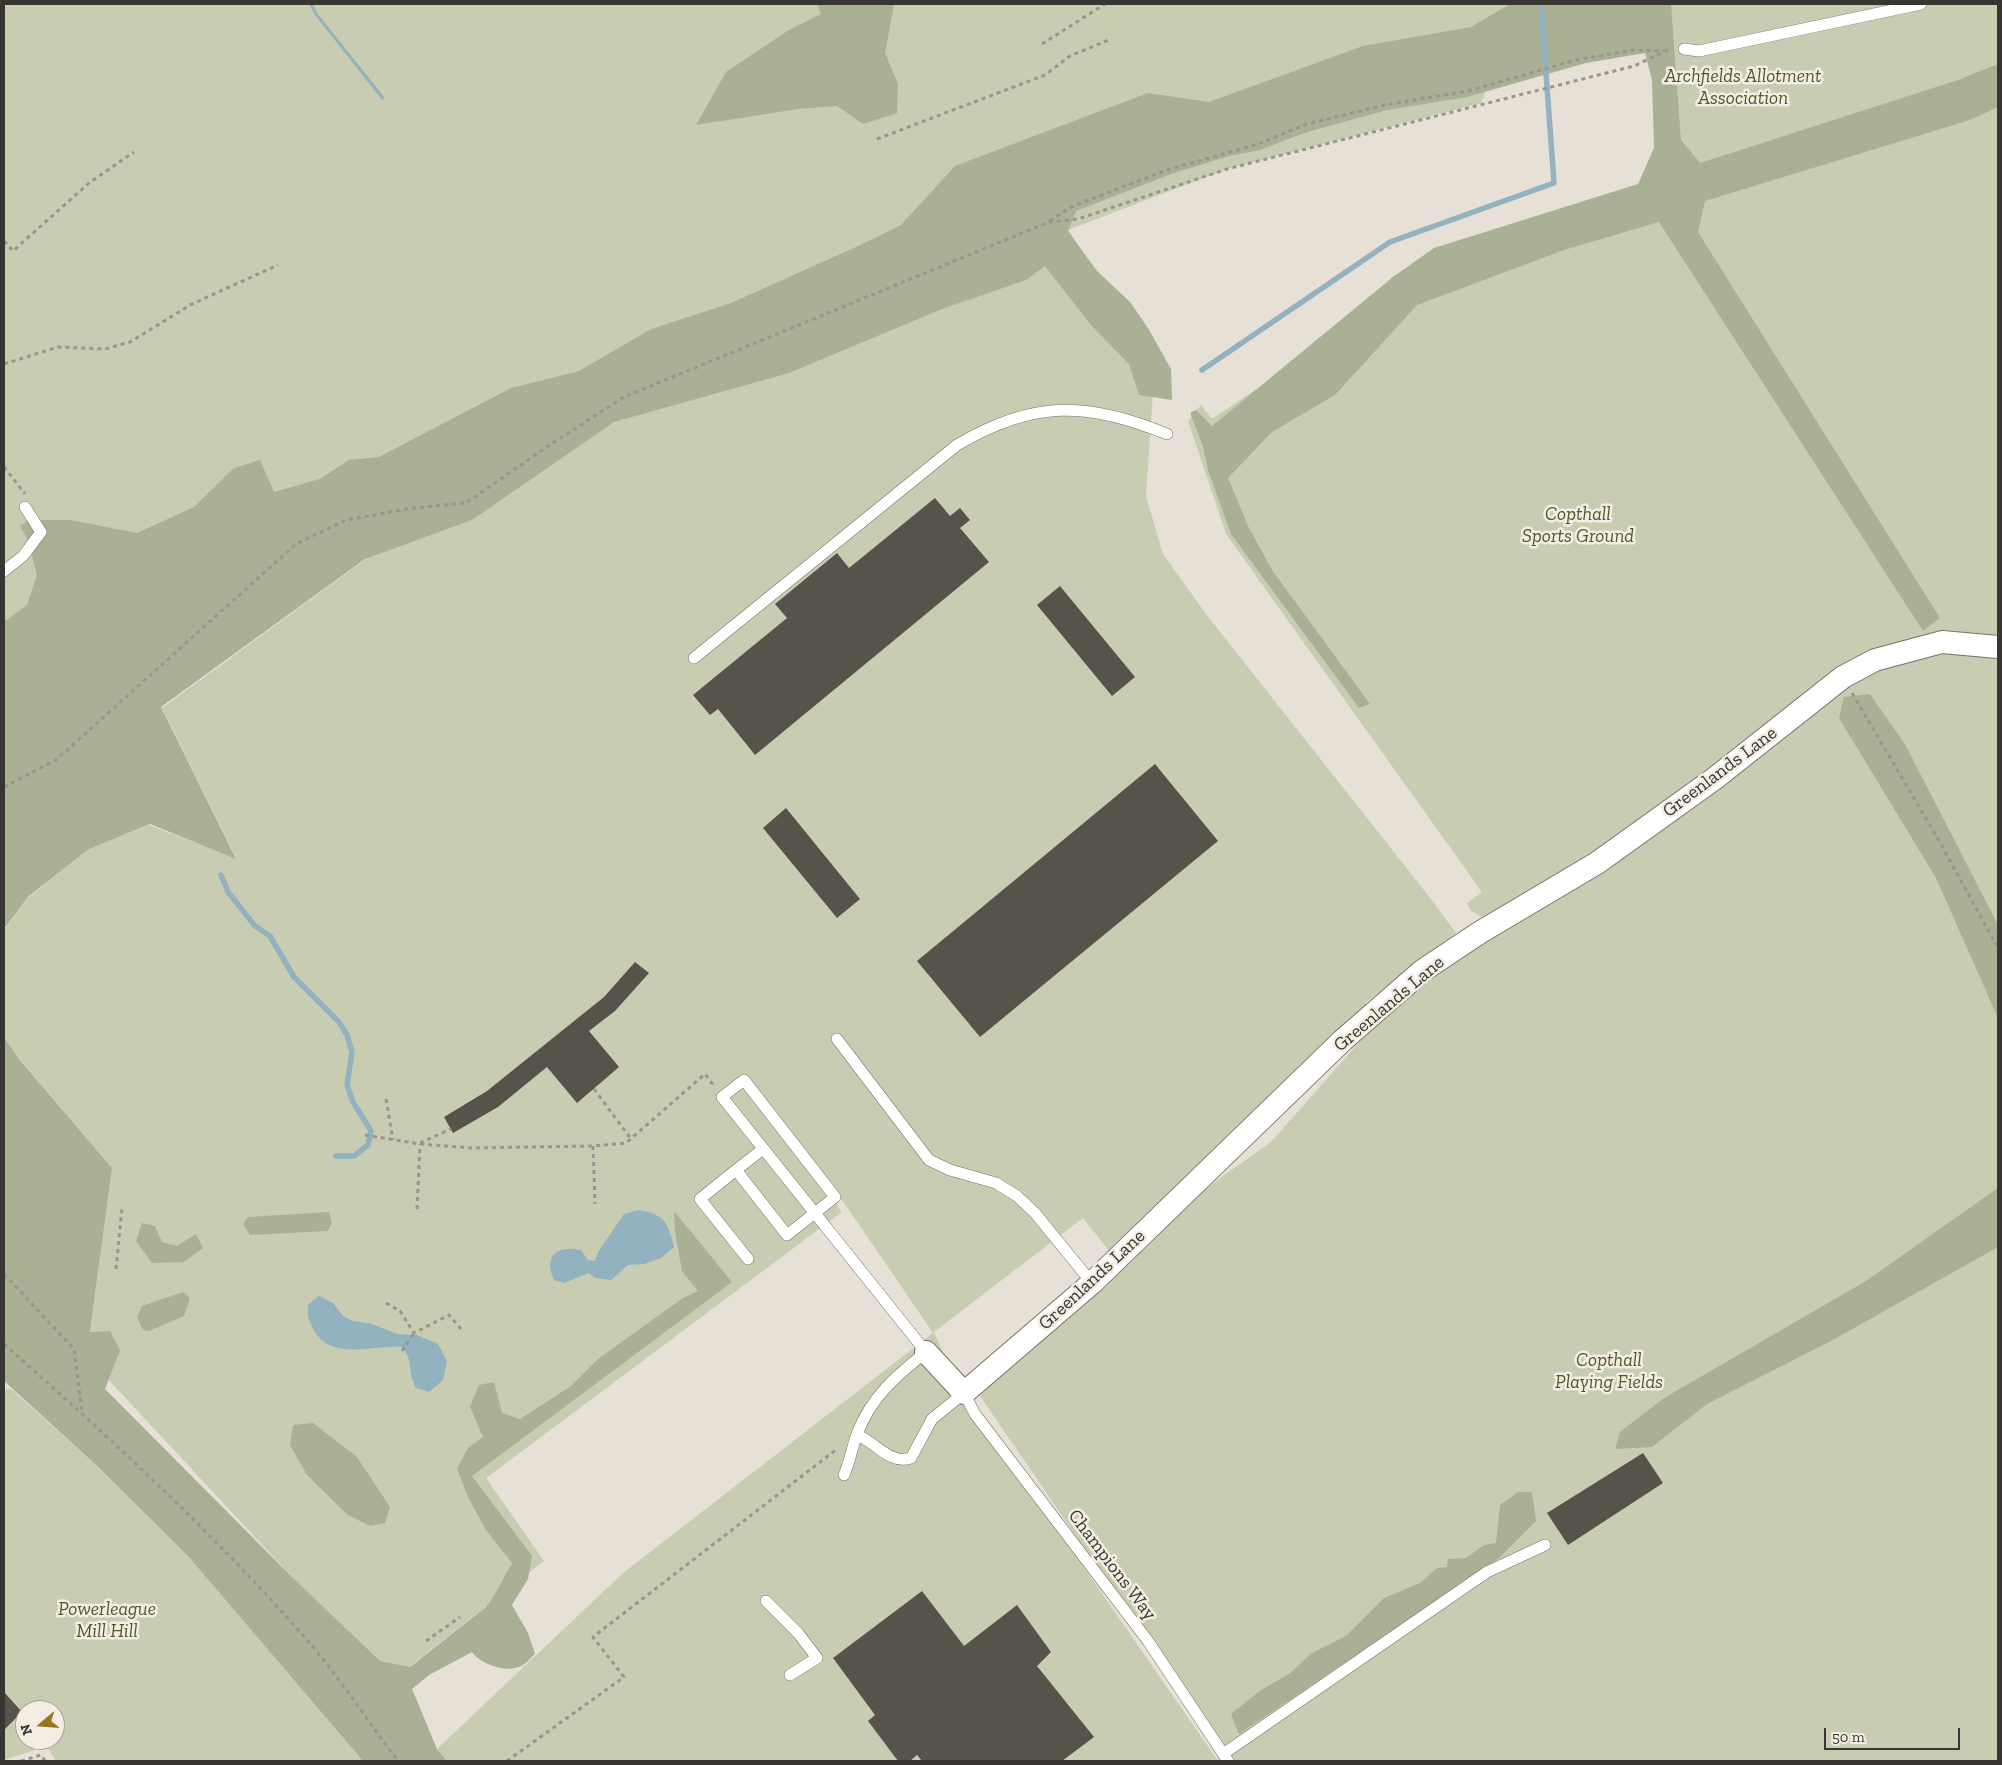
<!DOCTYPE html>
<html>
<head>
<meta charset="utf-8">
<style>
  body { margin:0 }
  #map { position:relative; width:2002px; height:1765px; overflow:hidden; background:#e6e0d6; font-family:"Zilla Slab",serif }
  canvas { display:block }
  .frame { position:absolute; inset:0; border:5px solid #393632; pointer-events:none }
  .north { position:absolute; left:15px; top:1700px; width:50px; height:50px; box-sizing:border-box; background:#f4ede3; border:1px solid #a9a49c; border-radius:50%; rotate:252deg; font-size:14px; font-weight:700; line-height:20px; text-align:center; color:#393632 }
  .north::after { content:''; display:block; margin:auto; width:18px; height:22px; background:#9c7320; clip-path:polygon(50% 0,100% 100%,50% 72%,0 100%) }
  .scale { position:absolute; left:1824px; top:1728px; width:136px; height:22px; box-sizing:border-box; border:2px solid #393632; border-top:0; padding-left:6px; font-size:15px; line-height:18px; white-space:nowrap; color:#393632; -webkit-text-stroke:4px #f4ede3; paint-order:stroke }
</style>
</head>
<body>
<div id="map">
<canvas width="2002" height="1765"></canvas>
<div class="frame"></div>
<div class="north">N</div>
<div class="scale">50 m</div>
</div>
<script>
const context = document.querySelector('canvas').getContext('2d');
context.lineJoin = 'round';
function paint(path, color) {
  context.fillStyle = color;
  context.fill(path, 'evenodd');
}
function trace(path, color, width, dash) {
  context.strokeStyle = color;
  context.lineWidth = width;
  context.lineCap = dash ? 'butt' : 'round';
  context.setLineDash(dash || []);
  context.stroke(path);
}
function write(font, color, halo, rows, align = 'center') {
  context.font = font + ' "Zilla Slab",serif';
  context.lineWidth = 5;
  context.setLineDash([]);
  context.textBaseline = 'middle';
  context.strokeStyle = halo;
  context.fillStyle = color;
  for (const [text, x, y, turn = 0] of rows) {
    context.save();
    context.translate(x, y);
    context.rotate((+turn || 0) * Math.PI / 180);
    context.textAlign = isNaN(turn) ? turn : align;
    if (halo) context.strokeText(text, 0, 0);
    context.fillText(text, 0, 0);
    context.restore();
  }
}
paint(new Path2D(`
  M4,4H1618L1494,71L1481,103L1227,169L1068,230L1155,362L1146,496L1163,554L1206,614L1431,899L1456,933L1365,1003L1368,1007L1110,1252L1083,1218L934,1332L956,1383L1218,1761H447L437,1749L623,1573L933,1333L847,1207L750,1083L842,1212L486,1478L544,1561L400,1674L369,1681L294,1579L92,1362L90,1333L112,1168L17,1056L4,1037V930L29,897L90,848L149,825L236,858L162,708L366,559L332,500L4,624Z
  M1648,4H1998V1761H1220L1148,1641L978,1393L1144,1232L1271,1142L1422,971L1483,918L1470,910L1467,903L1482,892L1226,534L1188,421L1201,405L1212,419L1366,315L1671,195Z
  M11,1389L95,1464L188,1556L363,1761H56L47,1746L4,1760V1390ZM25,1710H55V1740H25Z`), '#c8cdb2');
paint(new Path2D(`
  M817,4H894L885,53L898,84L897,113L863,124L837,106L798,109L696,125L726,72L789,30L821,14Z
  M1510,4H1671L1681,140L1700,163L1958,80L1998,64V107L1970,120L1705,201L1698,232L1940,618L1923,631L1659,222L1564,250L1417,305L1335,395L1272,432L1228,478L1248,526L1272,570L1370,704L1359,708L1231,534L1208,470L1203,446L1190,413L1196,410L1212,426L1393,277L1434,248L1638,184L1654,148L1652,80L1645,53L1586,63L1467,97L1387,110L1304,133L1260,150L1229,156L1174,173L1076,211L1068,231L1097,271L1130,302L1148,328L1171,369L1172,400L1139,395L1129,364L1091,325L1045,266L1026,280L942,309L789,373L614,422L472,520L365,559L161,707L236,859L150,824L89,849L29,896L4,929V622L27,605L37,575L28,540L20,526L29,520H71L137,533L194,507L234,468L260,460L274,492L320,479L349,460L379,457L511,388L579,371L651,329L731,303L856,247L901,225L955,166L1148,93L1209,102L1363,46L1471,27Z
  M1870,694L1906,746L1998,925V1018L1936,878L1839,718L1844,697Z
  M4,1037L19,1059L112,1168L90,1332L110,1331L120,1350L105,1389L294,1579L380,1661L410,1667L486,1607C497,1593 503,1578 512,1563L486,1530L469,1499L457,1469L468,1448L483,1437L470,1407L479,1385L494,1382L502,1413L520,1419L571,1386L598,1359L683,1298L698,1291L682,1271L675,1232L674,1211L732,1282L472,1476L532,1556L528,1579L512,1605L528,1633L535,1654C531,1657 528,1662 523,1665C508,1674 481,1665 472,1652L429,1675L412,1689L437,1749L447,1761H363L188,1556L95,1464L4,1381Z
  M1998,1188V1247L1831,1341L1707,1404L1652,1447L1615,1449L1620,1432L1664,1398L1866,1281Z
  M329,1212L332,1223L328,1231L250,1235L243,1224L248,1217Z
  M142,1223L155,1226L162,1242L177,1246L196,1234L203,1248L184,1262L152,1263L136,1241Z
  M183,1292L190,1298L184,1316L149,1331L143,1330L137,1317L142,1306Z
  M313,1423L357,1457L390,1507L385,1523L370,1526L348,1515L307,1475L290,1445L293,1425Z
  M1518,1492H1532L1536,1521L1498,1559L1239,1734L1231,1714L1261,1690L1289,1674L1312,1653L1346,1636L1384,1598L1420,1583L1437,1568L1447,1567L1448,1559L1466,1558L1484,1545L1496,1543L1500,1505Z`), '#aab093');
paint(new Path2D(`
  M309,4H313L317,13L385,98L382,100L315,15Z
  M639,1210C666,1215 668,1223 674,1247L661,1258L644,1264L628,1265L611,1280L595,1278L589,1273L564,1283L554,1280C543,1256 557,1245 581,1250L588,1260L595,1261L598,1252L624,1214Z
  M319,1296L333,1303L343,1316L353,1321L372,1324L397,1334L417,1335L438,1344L447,1361L443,1380L429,1392L416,1388C407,1372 414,1361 402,1347C373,1345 333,1361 314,1331C309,1321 307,1316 308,1305Z`), '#92b2c0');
trace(new Path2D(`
  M1202,370L1390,242L1554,183L1541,4
  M221,875L228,892L255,926L270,936L294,977L339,1022L347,1035L352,1052L347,1085L353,1102L371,1131L368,1145L354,1156H336`), '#92b2c0', 5.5);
paint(new Path2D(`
  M935,498L950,516L960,508L970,520L960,528L989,562L755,755L718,709L710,715L693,695L787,618L775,604L837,553L849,568Z
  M1060,586L1135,677L1112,696L1037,605Z
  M1155,764L1218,841L980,1037L917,961Z
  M786,808L860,899L837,918L763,828Z
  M635,962L649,973L615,1011L589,1031L619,1067L577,1103L547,1067L498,1107L453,1133L444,1117L487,1091L604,997Z
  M1643,1453L1663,1483L1568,1545L1547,1513Z
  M922,1591L964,1646L1017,1605L1051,1652L1037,1666L1094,1737L1062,1761H922L917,1755L910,1761H898L868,1721L875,1715L833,1658Z
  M4,1692L22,1712L4,1730Z`), '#58534a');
const lane = new Path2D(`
  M1684,49L1699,51L1921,4
  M4,571L23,556L41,532L25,507
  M694,658L957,445C1033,400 1087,401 1167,434
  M837,1039L929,1160L950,1170L996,1183L1017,1196L1035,1213L1092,1283
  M736,1170L763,1149
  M748,1259L700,1199L736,1170L787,1235L835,1197L744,1080L722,1097L926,1352C896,1376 871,1397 857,1434C852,1448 850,1461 844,1475
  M857,1435C876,1442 889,1465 911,1458L932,1419L964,1393L975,1414L1148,1641L1228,1761
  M766,1601L798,1633L817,1658L790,1675
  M1223,1754L1487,1572L1545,1545`);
const street = new Path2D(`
  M926,1352L964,1393L1092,1283L1343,1040L1422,971L1479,933L1597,863L1714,779L1843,677L1875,660L1942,642L1998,647`);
trace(lane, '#777269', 12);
trace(street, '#777269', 24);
trace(new Path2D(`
  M1042,44L1105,4
  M877,139L1045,75L1070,56L1111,39
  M1050,221L1069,208L1086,201L1167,170L1258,144L1307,124L1385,105L1468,91L1576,60L1633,50L1664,51
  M4,241L13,251L89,183L134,152
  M4,364L58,347L105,349L130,342L192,304L278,265
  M4,467L25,494
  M1852,693L1934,832L1998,948
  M4,787L56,760L296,544L346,520L412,508L466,503L548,446L624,397L1049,222L1078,219L1227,169L1634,66L1670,49
  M594,1089L631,1139
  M386,1099L393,1140
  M365,1135L420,1144L472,1148L593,1146L626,1143L705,1074L714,1086
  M420,1143L451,1129
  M593,1146L595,1204
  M417,1209L420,1144
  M116,1269L122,1208
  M4,1274L74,1349L82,1412
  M386,1303L400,1311L414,1333L449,1315L462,1330
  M4,1344C108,1436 210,1530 302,1634C337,1674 366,1719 398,1761
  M402,1351L414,1333
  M426,1641L460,1617
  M21,1761L41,1755L45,1761
  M507,1761L624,1677L593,1637L837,1449`), '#9a958e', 3, [4, 4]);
trace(lane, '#fff', 11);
trace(street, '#fff', 22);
write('italic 19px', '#515929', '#f4ede3', [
  ["Archfields Allotment",1743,77],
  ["Association",1743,99],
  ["Copthall",1578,515],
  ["Sports Ground",1578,537],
  ["Copthall",1609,1361],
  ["Playing Fields",1609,1383],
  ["Powerleague",107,1610],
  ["Mill Hill",107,1632]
]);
write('19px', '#393632', '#f4ede3', [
  ["Greenlands Lane",1720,772,-37],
  ["Greenlands Lane",1389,1004,-40],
  ["Greenlands Lane",1092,1280,-43],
  ["Champions Way",1112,1565,53]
]);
</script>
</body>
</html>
